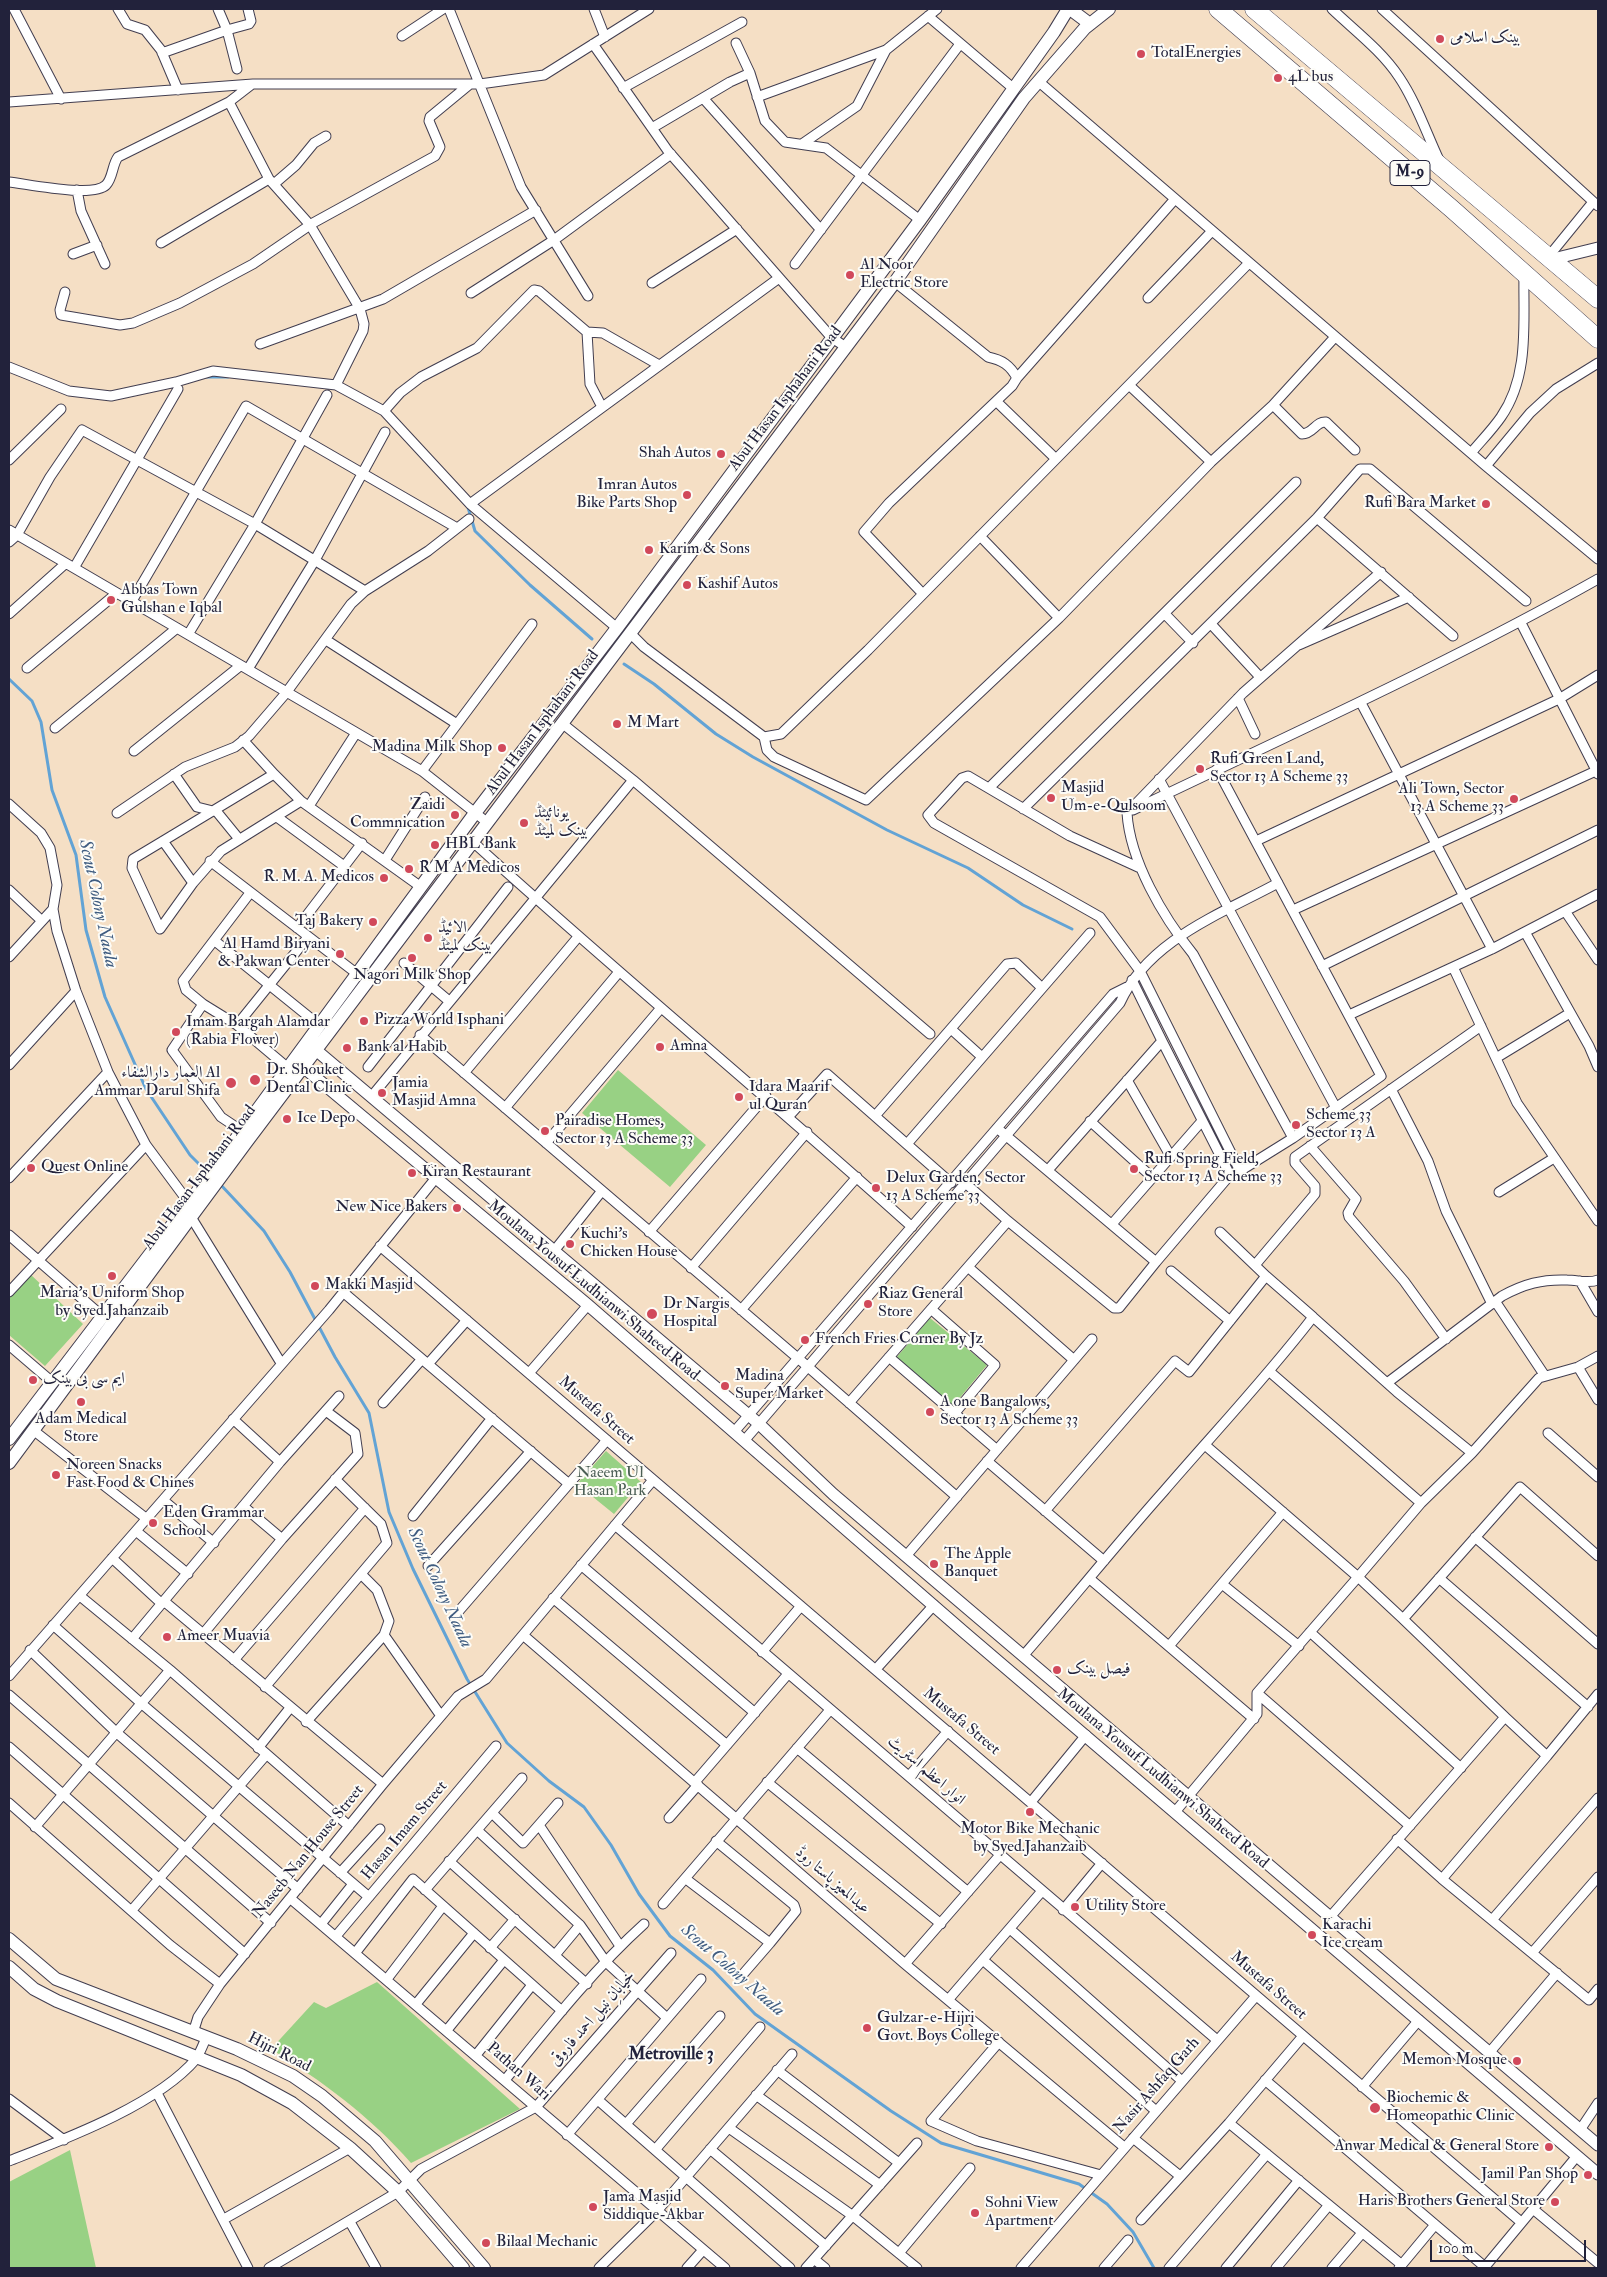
<!DOCTYPE html>
<html>
<head>
<meta charset="utf-8">
<style>
  body { margin:0 }
  #map { position:relative; width:1607px; height:2277px; overflow:hidden; background:#f5dfc5; font-family:"IM FELL Double Pica",serif }
  canvas { display:block }
  .frame { position:absolute; inset:0; border:10px solid #22223b; pointer-events:none }
  .scale { position:absolute; left:1430px; top:2240px; width:156px; height:22px; box-sizing:border-box; border:2px solid #22223b; border-top:0; padding-left:6px; font-size:15px; line-height:18px; white-space:nowrap; color:#22223b; -webkit-text-stroke:4px #fdfcf7; paint-order:stroke }
</style>
</head>
<body>
<div id="map">
<canvas width="1607" height="2277"></canvas>
<div class="frame"></div>
<div class="scale">100 m</div>
</div>
<script>
const context = document.querySelector('canvas').getContext('2d');
context.lineJoin = 'round';
function paint(path, color) {
  context.fillStyle = color;
  context.fill(path, 'evenodd');
}
function trace(path, color, width, dash) {
  context.strokeStyle = color;
  context.lineWidth = width;
  context.lineCap = dash ? 'butt' : 'round';
  context.setLineDash(dash || []);
  context.stroke(path);
}
function write(font, color, halo, rows, align = 'center') {
  context.font = font + ' "IM FELL Double Pica",Amiri,serif';
  context.lineWidth = 4;
  context.setLineDash([]);
  context.textBaseline = 'middle';
  context.strokeStyle = halo;
  context.fillStyle = color;
  for (const [text, x, y, turn = 0] of rows) {
    context.save();
    context.translate(x, y);
    context.rotate((+turn || 0) * Math.PI / 180);
    context.textAlign = isNaN(turn) ? turn : align;
    if (halo) context.strokeText(text, 0, 0);
    context.fillText(text, 0, 0);
    context.restore();
  }
}
paint(new Path2D(`
  M618,1070L706,1145L670,1187L582,1113Z
  M29,1273L83,1324L45,1366L9,1335V1296Z
  M930,1318L987,1365L953,1406L896,1358Z
  M606,1451L641,1482L614,1514L577,1484Z
  M377,1982L520,2109L411,2163C370,2116 323,2082 271,2049L314,2002L326,2008Z
  M70,2150L96,2268H9V2182Z`), '#98d184');
trace(new Path2D(`
  M207,377H228
  M467,504L475,531L530,585L592,639
  M624,664L654,684L716,734L753,757L887,830L968,868L1023,905L1072,929
  M9,679L32,701L41,722L52,790L76,855L86,930L105,997L146,1089L190,1155L208,1173
  M220,1184L264,1231L290,1272L335,1357L369,1413L389,1512L413,1569L467,1679L507,1743L549,1781L584,1807L611,1845L639,1894L670,1936L713,1970L755,2014L891,2111L941,2143L1079,2184L1107,2204L1133,2232L1154,2268`), '#62a3d5', 3);
const minor = new Path2D(`
  M14,9L61,99
  M118,9L127,24L145,30L161,50L178,90
  M218,9L227,30L237,69
  M449,9L521,187L588,296
  M594,9L605,37
  M1332,9C1354,30 1382,51 1399,77C1416,102 1426,132 1439,160
  M1382,9L1598,206
  M928,16L1014,89
  M402,36L443,9
  M736,43L750,73L765,121L785,142L826,148L920,220
  M593,44L668,151L832,338L846,347
  M162,53L227,30L249,24L251,21L248,9
  M1038,81L1486,466L1598,559
  M623,88L742,22
  M757,97L886,50L937,9
  M703,98L821,230
  M9,102L253,84H480L544,75L649,9
  M229,102L269,179L310,225L360,309L364,324L363,331L336,385
  M652,128L730,82L750,73
  M802,144L857,106L886,50
  M9,182C28,184 93,198 106,185C113,178 112,165 118,157L229,102L251,85
  M274,184L296,165L314,143L326,136
  M77,190L81,211L105,264
  M161,243L269,179
  M73,254L97,245
  M1549,256L1593,202
  M795,264L960,44
  M895,282L988,357C1002,360 1010,365 1017,378
  M652,283L737,229
  M65,292L60,310L61,315L120,325L133,323L180,303L253,264L313,223L435,156L440,147L429,121L430,117L470,84
  M471,293L554,240L671,154
  M1148,298L1212,231
  M587,332L603,333L659,365
  M260,344L383,299L536,210
  M9,367L69,391L111,396L176,382L213,371L336,385L384,411L470,504L617,628
  M1129,385L1211,462
  M997,402L1056,459
  M1273,405L1302,434C1313,434 1316,421 1326,422L1355,450
  M384,411L400,393L421,377L477,348L534,290L539,291L587,332L590,384L602,407
  M1471,453C1481,441 1492,430 1501,417C1530,375 1523,322 1524,274
  M9,460L61,409
  M1486,466L1530,413L1556,389L1598,363
  M470,504L779,278
  M1317,518L1453,636
  M9,530L422,771L488,823
  M980,536L1059,618
  M9,542L17,535L50,477L82,430L255,524L365,591
  M74,568L178,389
  M923,594L864,532L889,503L1012,386L1017,378L1175,199
  M132,601L246,406L457,528
  M9,614L65,564
  M1165,614L1193,643
  M1521,623L1598,774
  M1211,624L1260,677
  M189,633L255,524L327,395
  M630,633L644,647L764,737L781,734L868,650L1249,263
  M326,640L457,724
  M1299,645L1409,597
  M27,668L117,593
  M248,669L315,560L385,432
  M1238,698L1255,734
  M1361,703L1492,949
  M563,724L633,780L930,1034
  M55,728L177,628
  M764,737L767,750L774,757L866,800L1059,618L1211,462L1273,405L1335,337
  M243,740L274,774
  M134,751L240,666
  M422,771L532,624
  M174,774L197,807L217,812L239,839
  M1159,779L1336,1108
  M989,788L1296,482
  M9,804L41,833L50,848L57,885L53,909L57,931L76,991L108,1072L146,1145L189,1203
  M309,806L356,733
  M1023,809L1317,518L1360,469H1370L1526,601
  M1133,810C1289,735 1447,664 1598,579
  M117,813L185,767L235,747L249,736L286,693L351,604L365,591L428,551L469,519
  M277,817L344,866
  M163,841L133,859L132,868L160,929L193,883L221,851L301,801L421,887
  M1256,841L1559,699L1598,675
  M473,842C617,973 768,1097 912,1227
  M385,860L425,797
  M210,861L356,973
  M1140,868L1070,836L968,776L962,778L928,815L934,823L1100,917L1140,971L1240,1171L1293,1138L1381,1076L1217,769
  M193,883L163,841L274,774L301,801
  M9,890L42,921
  M1293,910L1598,770
  M1565,911L1598,960
  M297,928L362,843
  M1525,932L1589,1046L1598,1067
  M215,941L319,1025
  M9,957L53,909
  M404,963L449,1001
  M1322,966L1598,830
  M1453,967L1517,1103L1598,1221
  M1132,980L1162,1041
  M203,1004L186,990L183,981L250,893
  M1349,1015L1492,949L1598,894
  M237,1025L308,937
  M951,1029L982,1057
  M420,1035L807,1366L957,1497
  M1496,1058L1570,1013
  M9,1065L76,991
  M368,1067L508,887
  M464,1073L578,937
  M1127,1080L1171,1157
  M1391,1089L1428,1161L1446,1211L1492,1304
  M371,1097L633,780
  M505,1108L619,972
  M789,1116L827,1074L951,1183
  M875,1116L1007,964L1016,963L1042,988
  M1090,1121L1153,1178
  M997,1128L1156,1262L1230,1175L1162,1041L1048,1170
  M242,1131L221,1117L172,1050L203,1004L237,1025L288,1068
  M1293,1138L1193,954C1163,917 1130,861 1127,813L1243,693L1381,572
  M546,1143L661,1008
  M907,1144L1090,933
  M1310,1146L1356,1199L1348,1213L1349,1217L1404,1281L1446,1339
  M9,1178L108,1072
  M963,1181L1008,1221L1114,1308H1119L1156,1262
  M1499,1192L1554,1158
  M191,1217L281,1363
  M1112,1224L1202,1121
  M649,1232L766,1096
  M1220,1232L1266,1276
  M9,1235L102,1316
  M380,1246L1521,2222
  M554,1251L601,1192
  M1255,1265L1315,1194V1186L1295,1163V1157L1481,1026
  M968,1267L1074,1360
  M691,1268L807,1132
  M1171,1271L1230,1321
  M1580,1281L1598,1312
  M9,1292L146,1145
  M343,1292L569,1484
  M1495,1301L1545,1376
  M931,1309L995,1365L954,1414
  M741,1310L857,1177
  M9,1345L51,1381
  M889,1357L997,1450
  M428,1364L467,1320
  M1578,1367L1598,1400
  M530,1372L588,1305
  M1270,1372L1421,1503
  M1387,1383L1502,1296C1524,1284 1542,1279 1567,1280C1578,1280 1588,1284 1598,1280
  M383,1403L422,1359
  M849,1403L1008,1221
  M233,1419L280,1462
  M33,1430L147,1519
  M734,1432L1113,994L1127,987
  M1548,1433L1598,1477
  M744,1441L1120,1003C1148,940 1221,914 1278,883
  M1472,1453L1539,1378L1578,1367L1598,1356
  M987,1461L1104,1561
  M163,1500L214,1543
  M243,1506L282,1539
  M1045,1511L1175,1361L1189,1372L1266,1276L1313,1317
  M413,1516L492,1418
  M615,1525L1217,2040
  M136,1531L188,1574
  M1475,1537L1598,1644
  M906,1556L1092,1339
  M112,1558L162,1604
  M581,1565L755,1713
  M428,1566L531,1451
  M361,1574L377,1590L389,1621L384,1635
  M1439,1578L1588,1707
  M1090,1579L1254,1719
  M1222,1584L1299,1646
  M80,1596L170,1670L349,1826
  M553,1598L727,1745
  M165,1602L383,1784
  M458,1612L607,1440
  M1403,1619L1505,1717
  M53,1625L142,1704L369,1897
  M1310,1632L1461,1768
  M203,1634L282,1539L358,1454L355,1433L326,1411
  M523,1635L905,1964L1124,2147
  M132,1639L280,1462L339,1396
  M1169,1646L1283,1512
  M30,1650L117,1733L298,1889
  M762,1652L801,1606
  M1023,1656C1071,1601 1116,1545 1164,1491C1214,1433 1266,1378 1313,1317L1397,1392L1472,1453L1421,1503L1358,1577L1205,1445
  M234,1660L365,1508
  M876,1669L934,1605
  M9,1676L329,1310L435,1179
  M265,1687L387,1543L381,1524L335,1479
  M1257,1693L1410,1826
  M9,1695L271,1923
  M306,1722L384,1635L441,1716
  M9,1747L245,1954
  M258,1748L290,1708
  M797,1748L968,1892
  M909,1776L948,1731
  M695,1782L788,1674
  M767,1782L941,1924
  M1031,1802L1086,1735
  M9,1803L170,1945L220,1984
  M1175,1812L1257,1714V1693L1358,1577L1403,1619L1520,1487L1598,1556
  M492,1813L523,1843L558,1803
  M669,1818L698,1785
  M539,1825L620,1946
  M35,1827L170,1670
  M477,1830L580,1925L555,1955
  M1397,1839L1442,1879L1547,1756
  M449,1861L587,1984
  M340,1873L380,1829
  M686,1879L770,1943L796,1911L794,1905L716,1841
  M1442,1879L1589,2000L1598,1989
  M425,1890L522,1778
  M291,1899L725,2268
  M663,1904L830,1710
  M132,1910L266,1755
  M1063,1910L1102,1863
  M1330,1917L1505,1717L1547,1756L1598,1694
  M1492,1920L1598,1798
  M321,1924L353,1884
  M580,1925L606,1962L667,2018
  M1010,1929L1182,2081
  M336,1936L496,1746
  M490,1948L515,1919
  M356,1952L413,1879L562,2011
  M1532,1953L1598,1877
  M983,1960L1156,2111
  M905,1964L1000,1855
  M744,1973L770,1943
  M387,1979L443,1906
  M948,2000L1042,1891
  M416,2004L474,1933
  M447,2030L504,1960
  M193,2033L198,2017L220,1984L383,1784L458,1696L486,1679L653,1480
  M999,2042L931,2121L977,2141L1101,2175
  M1489,2053L1557,1973
  M476,2055L532,1985
  M777,2070L899,2163
  M505,2080C549,2026 593,1970 644,1924
  M1265,2080L1485,2267
  M1362,2087L1419,2020
  M157,2093L248,2268
  M756,2095L880,2185
  M9,2099L64,2140
  M598,2100L790,2268
  M1229,2123L1402,2265
  M626,2124L720,2016
  M729,2128L853,2216L917,2268
  M1580,2130L1598,2103
  M567,2135L701,1979
  M1133,2138L1180,2176
  M710,2149L826,2246
  M655,2150L760,2027
  M9,2161C65,2139 157,2105 196,2059C200,2053 203,2045 206,2038
  M1533,2209L1598,2263
  M224,2219L350,2148
  M1141,2220L1229,2123L1303,2036
  M350,2222L376,2268
  M899,2253L970,2168
  M814,2259L825,2268
  M269,2268L398,2192L421,2169L536,2107L671,1953
  M599,2268L657,2211L792,2054
  M687,2268L703,2250
  M806,2268L917,2143
  M1021,2268L1256,1996
  M1104,2268L1128,2240
  M1169,2268L1267,2154
  M1226,2268L1299,2180
  M1276,2268L1329,2205
  M1332,2268L1362,2233
  M1399,2268L1434,2226
  M1484,2268L1577,2156`);
const tertiary = new Path2D(`
  M1553,259L1598,248
  M310,1045L758,1423L833,1494L1598,2145
  M296,1061L588,1305L965,1633L1598,2174`);
const secondary = new Path2D(`
  M1070,9L1090,24
  M9,1439L189,1203L475,813L617,628L920,220L1054,32L1068,9
  M9,1463L248,1140L895,282L1024,98L1085,28L1109,9
  M9,1939L56,1979L237,2049L293,2076L322,2096L375,2141L484,2268
  M9,1967L34,1989L57,2001L241,2075L292,2103L350,2148L398,2192L463,2268`);
const motorway = new Path2D(`
  M1218,9L1452,209L1598,339
  M1254,9L1598,299`);
trace(minor, '#423e50', 11);
trace(tertiary, '#423e50', 13);
trace(secondary, '#423e50', 14);
trace(motorway, '#423e50', 19);
trace(minor, '#fff', 9);
trace(tertiary, '#fff', 11);
trace(secondary, '#fff', 12);
trace(motorway, '#fff', 18);
for (const [x, y, r, color] of [
  [1440,39,5,"#d1495b"],
  [1141,54,5,"#d1495b"],
  [1278,78,5,"#d1495b"],
  [850,275,5,"#d1495b"],
  [721,454,5,"#d1495b"],
  [687,495,5,"#d1495b"],
  [1486,504,5,"#d1495b"],
  [649,550,5,"#d1495b"],
  [687,585,5,"#d1495b"],
  [111,600,5,"#d1495b"],
  [617,724,5,"#d1495b"],
  [502,748,5,"#d1495b"],
  [1200,769,5,"#d1495b"],
  [1051,798,5,"#d1495b"],
  [1514,799,5,"#d1495b"],
  [455,815,5,"#d1495b"],
  [524,823,5,"#d1495b"],
  [435,845,5,"#d1495b"],
  [409,869,5,"#d1495b"],
  [384,878,5,"#d1495b"],
  [373,922,5,"#d1495b"],
  [428,938,5,"#d1495b"],
  [340,954,5,"#d1495b"],
  [412,958,5,"#d1495b"],
  [364,1021,5,"#d1495b"],
  [176,1032,5,"#d1495b"],
  [660,1047,5,"#d1495b"],
  [347,1048,5,"#d1495b"],
  [255,1080,6,"#d1495b"],
  [231,1083,6,"#d1495b"],
  [382,1093,5,"#d1495b"],
  [739,1097,5,"#d1495b"],
  [287,1119,5,"#d1495b"],
  [1296,1125,5,"#d1495b"],
  [545,1131,5,"#d1495b"],
  [31,1168,5,"#d1495b"],
  [1134,1169,5,"#d1495b"],
  [412,1173,5,"#d1495b"],
  [876,1188,5,"#d1495b"],
  [457,1208,5,"#d1495b"],
  [570,1244,5,"#d1495b"],
  [112,1276,5,"#d1495b"],
  [315,1286,5,"#d1495b"],
  [868,1304,5,"#d1495b"],
  [652,1314,6,"#d1495b"],
  [805,1340,5,"#d1495b"],
  [33,1380,5,"#d1495b"],
  [725,1386,5,"#d1495b"],
  [81,1402,5,"#d1495b"],
  [930,1412,5,"#d1495b"],
  [56,1475,5,"#d1495b"],
  [153,1523,5,"#d1495b"],
  [934,1564,5,"#d1495b"],
  [167,1637,5,"#d1495b"],
  [1057,1670,5,"#d1495b"],
  [1030,1812,5,"#d1495b"],
  [1075,1907,5,"#d1495b"],
  [1312,1935,5,"#d1495b"],
  [867,2028,5,"#d1495b"],
  [1517,2061,5,"#d1495b"],
  [1375,2108,6,"#d1495b"],
  [1549,2147,5,"#d1495b"],
  [1588,2175,5,"#d1495b"],
  [1555,2202,5,"#d1495b"],
  [593,2207,5,"#d1495b"],
  [975,2213,5,"#d1495b"],
  [486,2243,5,"#d1495b"]
]) {
  const dot = new Path2D();
  dot.arc(x, y, r, 0, 2 * Math.PI);
  context.fillStyle = color;
  context.fill(dot);
  trace(dot, '#fdfcf7', 2);
}
for (const [x, y, w] of [
  [1410,173,40]
]) {
  const box = new Path2D();
  box.roundRect(x - w / 2, y - 12.5, w, 25, 4);
  context.fillStyle = '#fdfcf7';
  context.fill(box);
  trace(box, '#22223b', 1);
}
write('bold 15px', '#22223b', null, [
  ["M-9",1410,173]
]);
write('16px', '#22223b', '#fdfcf7', [
  ["بینک اسلامی",1450,39],
  ["TotalEnergies",1151,54],
  ["4L bus",1288,78],
  ["Al Noor",860,266],
  ["Electric Store",860,284],
  ["Shah Autos",711,454,"right"],
  ["Imran Autos",677,486,"right"],
  ["Bike Parts Shop",677,504,"right"],
  ["Rufi Bara Market",1476,504,"right"],
  ["Karim & Sons",659,550],
  ["Kashif Autos",697,585],
  ["Abbas Town",121,591],
  ["Gulshan e Iqbal",121,609],
  ["M Mart",627,724],
  ["Madina Milk Shop",492,748,"right"],
  ["Rufi Green Land,",1210,760],
  ["Sector 13 A Scheme 33",1210,778],
  ["Masjid",1061,789],
  ["Um-e-Qulsoom",1061,807],
  ["Ali Town, Sector",1504,790,"right"],
  ["13 A Scheme 33",1504,808,"right"],
  ["Zaidi",445,806,"right"],
  ["Commnication",445,824,"right"],
  ["یونائیٹڈ",534,814],
  ["بینک لمیٹڈ",534,832],
  ["HBL Bank",445,845],
  ["R M A Medicos",419,869],
  ["R. M. A. Medicos",374,878,"right"],
  ["Taj Bakery",363,922,"right"],
  ["الائیڈ",438,929],
  ["بینک لمیٹڈ",438,947],
  ["Al Hamd Biryani",330,945,"right"],
  ["& Pakwan Center",330,963,"right"],
  ["Nagori Milk Shop",412,976,"center"],
  ["Pizza World Isphani",374,1021],
  ["Imam Bargah Alamdar",186,1023],
  ["(Rabia Flower)",186,1041],
  ["Amna",670,1047],
  ["Bank al Habib",357,1048],
  ["Dr. Shouket",266,1071],
  ["Dental Clinic",266,1089],
  ["العمار دارالشفاء Al",220,1074,"right"],
  ["Ammar Darul Shifa",220,1092,"right"],
  ["Jamia",392,1084],
  ["Masjid Amna",392,1102],
  ["Idara Maarif",749,1088],
  ["ul Quran",749,1106],
  ["Scheme 33",1306,1116],
  ["Sector 13 A",1306,1134],
  ["Ice Depo",297,1119],
  ["Pairadise Homes,",555,1122],
  ["Sector 13 A Scheme 33",555,1140],
  ["Rufi Spring Field,",1144,1160],
  ["Sector 13 A Scheme 33",1144,1178],
  ["Quest Online",41,1168],
  ["Kiran Restaurant",422,1173],
  ["Delux Garden, Sector",886,1179],
  ["13 A Scheme 33",886,1197],
  ["New Nice Bakers",447,1208,"right"],
  ["Kuchi’s",580,1235],
  ["Chicken House",580,1253],
  ["Makki Masjid",325,1286],
  ["Maria's Uniform Shop",112,1294,"center"],
  ["by Syed.Jahanzaib",112,1312,"center"],
  ["Riaz General",878,1295],
  ["Store",878,1313],
  ["Dr Nargis",663,1305],
  ["Hospital",663,1323],
  ["French Fries Corner By Jz",815,1340],
  ["Madina",735,1377],
  ["Super Market",735,1395],
  ["ایم سی بی بینک",43,1380],
  ["A one Bangalows,",940,1403],
  ["Sector 13 A Scheme 33",940,1421],
  ["Adam Medical",81,1420,"center"],
  ["Store",81,1438,"center"],
  ["Noreen Snacks",66,1466],
  ["Fast Food & Chines",66,1484],
  ["Eden Grammar",163,1514],
  ["School",163,1532],
  ["The Apple",944,1555],
  ["Banquet",944,1573],
  ["Ameer Muavia",177,1637],
  ["فیصل بینک",1067,1670],
  ["Motor Bike Mechanic",1030,1830,"center"],
  ["by Syed.Jahanzaib",1030,1848,"center"],
  ["Utility Store",1085,1907],
  ["Karachi",1322,1926],
  ["Ice cream",1322,1944],
  ["Gulzar-e-Hijri",877,2019],
  ["Govt. Boys College",877,2037],
  ["Memon Mosque",1507,2061,"right"],
  ["Biochemic &",1386,2099],
  ["Homeopathic Clinic",1386,2117],
  ["Anwar Medical & General Store",1539,2147,"right"],
  ["Jamil Pan Shop",1578,2175,"right"],
  ["Jama Masjid",603,2198],
  ["Siddique-Akbar",603,2216],
  ["Haris Brothers General Store",1545,2202,"right"],
  ["Sohni View",985,2204],
  ["Apartment",985,2222],
  ["Bilaal Mechanic",496,2243]
], 'left');
write('16px', '#22223b', '#fdfcf7', [
  ["Abul Hasan Isphahani Road",786,399,-53],
  ["Abul Hasan Isphahani Road",543,723,-53],
  ["Abul Hasan Isphahani Road",200,1178,-53],
  ["Moulana Yousuf Ludhianwi Shaheed Road",593,1291,40],
  ["Mustafa Street",596,1411,41],
  ["Mustafa Street",961,1722,40],
  ["انوار اعظم اسٹریٹ",926,1771,41],
  ["Moulana Yousuf Ludhianwi Shaheed Road",1162,1779,40],
  ["Hasan Imam Street",405,1831,-50],
  ["Naseeb Nan House Street",309,1852,-51],
  ["عبدالمعیز پاستا روڈ",832,1881,41],
  ["Mustafa Street",1268,1986,41],
  ["خیابانِ نبیل احمد فاروقی",593,2019,-49],
  ["Hijri Road",279,2053,27],
  ["Pathan Wari",518,2072,41],
  ["Nasir Ashfaq Garh",1157,2086,-49]
]);
write('16px', '#4b5f55', '#fdfcf7', [
  ["Naeem Ul",610,1474],
  ["Hasan Park",610,1492]
]);
write('italic 18px', '#3f5c80', '#fdfcf7', [
  ["Scout Colony Naala",97,904,78],
  ["Scout Colony Naala",439,1588,65],
  ["Scout Colony Naala",732,1971,41]
]);
write('bold 18px', '#22223b', '#fdfcf7', [
  ["Metroville 3",671,2055]
]);
</script>
</body>
</html>
